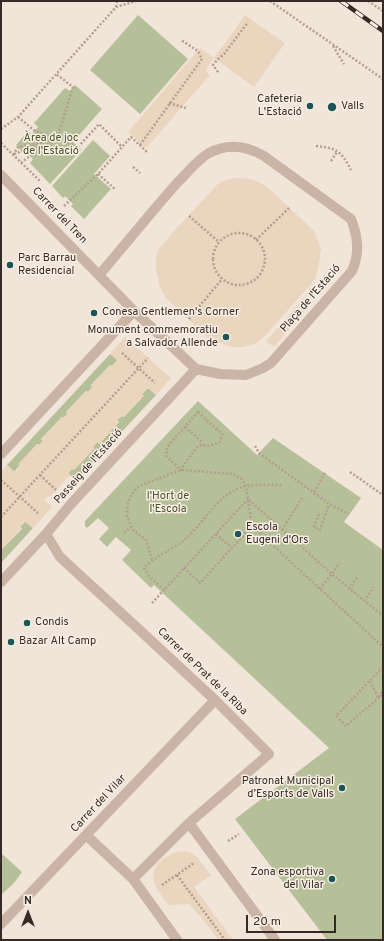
<!DOCTYPE html>
<html>
<head>
<meta charset="utf-8">
<style>
  body { margin:0 }
  #map { position:relative; width:384px; height:941px; overflow:hidden; background:#f1e4d8; font-family:Overpass,sans-serif }
  canvas { display:block }
  .frame { position:absolute; inset:0; border:2px solid #352a26; pointer-events:none }
  .north { position:absolute; left:8px; top:893px; width:40px; height:40px; -webkit-text-stroke:3px #f9efe5; paint-order:stroke; rotate:0deg; font-size:11px; font-weight:700; line-height:16px; text-align:center; color:#352a26 }
  .north::after { content:''; display:block; margin:auto; width:14px; height:18px; background:#352a26; clip-path:polygon(50% 0,100% 100%,50% 72%,0 100%) }
  .scale { position:absolute; left:246px; top:915px; width:90px; height:18px; box-sizing:border-box; border:2px solid #352a26; border-top:0; padding-left:5px; font-size:12px; line-height:14px; white-space:nowrap; color:#352a26; -webkit-text-stroke:3px #f9efe5; paint-order:stroke }
</style>
</head>
<body>
<div id="map">
<canvas width="384" height="941"></canvas>
<div class="frame"></div>
<div class="north">N</div>
<div class="scale">20 m</div>
</div>
<script>
const context = document.querySelector('canvas').getContext('2d');
context.lineJoin = 'round';
function paint(path, color) {
  context.fillStyle = color;
  context.fill(path, 'evenodd');
}
function trace(path, color, width, dash) {
  context.strokeStyle = color;
  context.lineWidth = width;
  context.lineCap = dash ? 'butt' : 'round';
  context.setLineDash(dash || []);
  context.stroke(path);
}
function write(font, color, halo, rows, align = 'center') {
  context.font = font + ' Overpass,sans-serif';
  context.lineWidth = 3;
  context.setLineDash([]);
  context.textBaseline = 'middle';
  context.strokeStyle = halo;
  context.fillStyle = color;
  for (const [text, x, y, turn = 0] of rows) {
    context.save();
    context.translate(x, y);
    context.rotate((+turn || 0) * Math.PI / 180);
    context.textAlign = isNaN(turn) ? turn : align;
    if (halo) context.strokeText(text, 0, 0);
    context.fillText(text, 0, 0);
    context.restore();
  }
}
paint(new Path2D(`
  M138,15L188,59L140,114L90,70Z
  M75,85L102,109L73,142L81,150L50,184L30,163L33,159L26,152L24,154L16,145L28,131L32,134L38,127L34,123L65,88L70,91Z
  M93,140L110,156L94,174L111,189L84,219L71,206L73,204L65,196L63,198L52,186Z
  M110,354L118,360L112,366L110,365L91,385L93,387L88,392L86,391L66,412L68,414L63,418L62,417L41,439L43,441L39,445L37,444L14,472L7,465Z
  M148,388L156,395L76,481L68,473L72,469L74,470L94,448L93,447L97,442L99,444L119,422L117,420L122,416L124,417L143,396L142,394Z
  M198,401L257,455L273,438L361,498L344,522L383,550V940H327L235,819L329,748L154,585L151,588L122,560L131,550L116,537L107,547L99,539L109,528L98,518L87,528L85,526V521Z
  M25,521L33,528L1,563V548L2,549L22,529L20,527Z
  M1,853L22,872L14,883L2,894Z`), '#b5c099');
paint(new Path2D(`
  M245,15L285,43L254,87L214,58L205,70L210,75L146,148L128,132L200,48L214,58Z
  M235,178L251,179L261,183L268,188L311,228L316,235L321,249L318,269L316,277L311,284L263,338L256,343L243,347H232L208,338L166,298L160,287L156,269V256L158,250L177,228L217,185L222,181Z
  M306,296L313,302L274,347L266,341Z
  M125,337L171,378L156,395L148,388L142,394L144,396L124,417L122,416L117,420L119,422L99,444L97,442L93,447L95,448L74,470L72,469L69,473L70,475L50,497L48,496L44,500L52,507L33,528L25,522L20,527L22,528L2,549L1,548V472L7,465L15,472L20,465L18,464L37,444L39,445L43,441L41,439L62,417L63,418L67,414L66,412L86,391L88,392L92,387L91,386L110,365L112,366L117,360L110,354Z
  M185,851L192,853L196,856L211,875L194,887L233,940H219L190,904L168,905L157,889L154,882L153,873L158,863L164,858L176,852Z`), '#ead5bf');
trace(new Path2D(`
  M270,1L383,79
  M368,1L383,11
  M116,7L117,1
  M333,46L344,64
  M218,72L213,65L217,60L224,54L248,22
  M169,103L186,108
  M18,117L35,131L78,147L99,124L122,147
  M1,129L18,117L116,7L136,1
  M1,143L40,181
  M140,145L202,59L198,51L181,40
  M316,146C337,148 341,151 351,170
  M14,154L46,142
  M13,155L18,147L53,139
  M331,161L337,152
  M21,163L30,156L57,139L73,87L56,74
  M133,167L140,173
  M98,174L115,189
  M64,206L98,174L131,137L147,152
  M189,216L219,242
  M213 259a26 26 0 1 1 52 0a26 26 0 1 1-52 0Z
  M256,240L289,208
  M189,319L222,279
  M122,353L155,383
  M198,412L222,434L220,442L209,446L201,445L198,446L187,460L181,470L166,456L167,447Z
  M185,427L201,441V445
  M255,446L259,453L329,504L349,514
  M350,472L383,495
  M40,475L56,490
  M1,480L38,513
  M314,492L325,473
  M249,500L332,574L383,616
  M319,514L314,527L320,530L329,504
  M1,517L148,358
  M282,530L302,498
  M124,533L131,527
  M216,534L232,548
  M152,560L146,540L132,529L127,515L128,502L132,494L139,486L181,470L233,474L241,478L246,486L252,526L383,647
  M184,568L200,583L252,526
  M320,589L340,563
  M349,589L358,576
  M164,590L149,576L144,568C154,557 167,552 179,544C202,528 217,492 246,486C258,484 272,485 283,485
  M364,601L374,587
  M152,603L248,499
  M383,667L336,716L346,726L383,694
  M370,681L378,698
  M379,697L383,690
  M228,841L239,834
  M177,875L225,940
  M162,885L194,863`), '#b59e8f', 2.5, [2, 2]);
trace(new Path2D(`
  M1,175L134,311L196,369L220,374L246,375L263,368L271,363L352,271C360,253 358,237 351,219L264,156C247,146 228,143 209,153C197,160 188,172 178,182C151,212 126,244 99,275
  M1,454L134,311
  M46,534L60,557L132,623L215,700L269,754L189,823L133,879
  M1,582L46,534L71,504L196,369
  M189,823L275,940
  M86,835L133,879L177,940
  M1,924L215,700`), '#c9b4a5', 10);
const rail = new Path2D(`
  M341,1L383,31`);
trace(rail, '#352a26', 4.5);
trace(rail, '#f9efe5', 3, [9]);
for (const [x, y, r, color] of [
  [310,106,4,"#1c5556"],
  [332,107,5,"#1c5556"],
  [10,265,4,"#1c5556"],
  [94,313,4,"#1c5556"],
  [226,337,4,"#1c5556"],
  [238,534,4,"#1c5556"],
  [27,623,4,"#1c5556"],
  [11,642,4,"#1c5556"],
  [342,788,4,"#1c5556"],
  [332,879,4,"#1c5556"]
]) {
  const dot = new Path2D();
  dot.arc(x, y, r, 0, 2 * Math.PI);
  context.fillStyle = color;
  context.fill(dot);
  trace(dot, '#f9efe5', 1.5);
}
write('11px', '#352a26', '#f9efe5', [
  ["Cafeteria",302,100,"right"],
  ["L'Estació",302,113,"right"],
  ["Valls",341,107],
  ["Parc Barrau",18,259],
  ["Residencial",18,272],
  ["Conesa Gentlemen's Corner",102,313],
  ["Monument commemoratiu",218,331,"right"],
  ["a Salvador Allende",218,344,"right"],
  ["Escola",246,528],
  ["Eugeni d'Ors",246,541],
  ["Condis",35,623],
  ["Bazar Alt Camp",19,642],
  ["Patronat Municipal",334,782,"right"],
  ["d’Esports de Valls",334,795,"right"],
  ["Zona esportiva",324,873,"right"],
  ["del Vilar",324,886,"right"]
], 'left');
write('11px', '#46532a', '#f9efe5', [
  ["Àrea de joc",51,139],
  ["de l'Estació",51,152],
  ["l'Hort de",168,497],
  ["l'Escola",168,510]
]);
write('11px', '#352a26', '#f9efe5', [
  ["Carrer del Tren",59,216,46],
  ["Plaça de l'Estació",311,299,-49],
  ["Passeig de l'Estació",89,467,-48],
  ["Carrer de Prat de la Riba",202,672,44],
  ["Carrer del Vilar",99,804,-47]
]);
</script>
</body>
</html>
